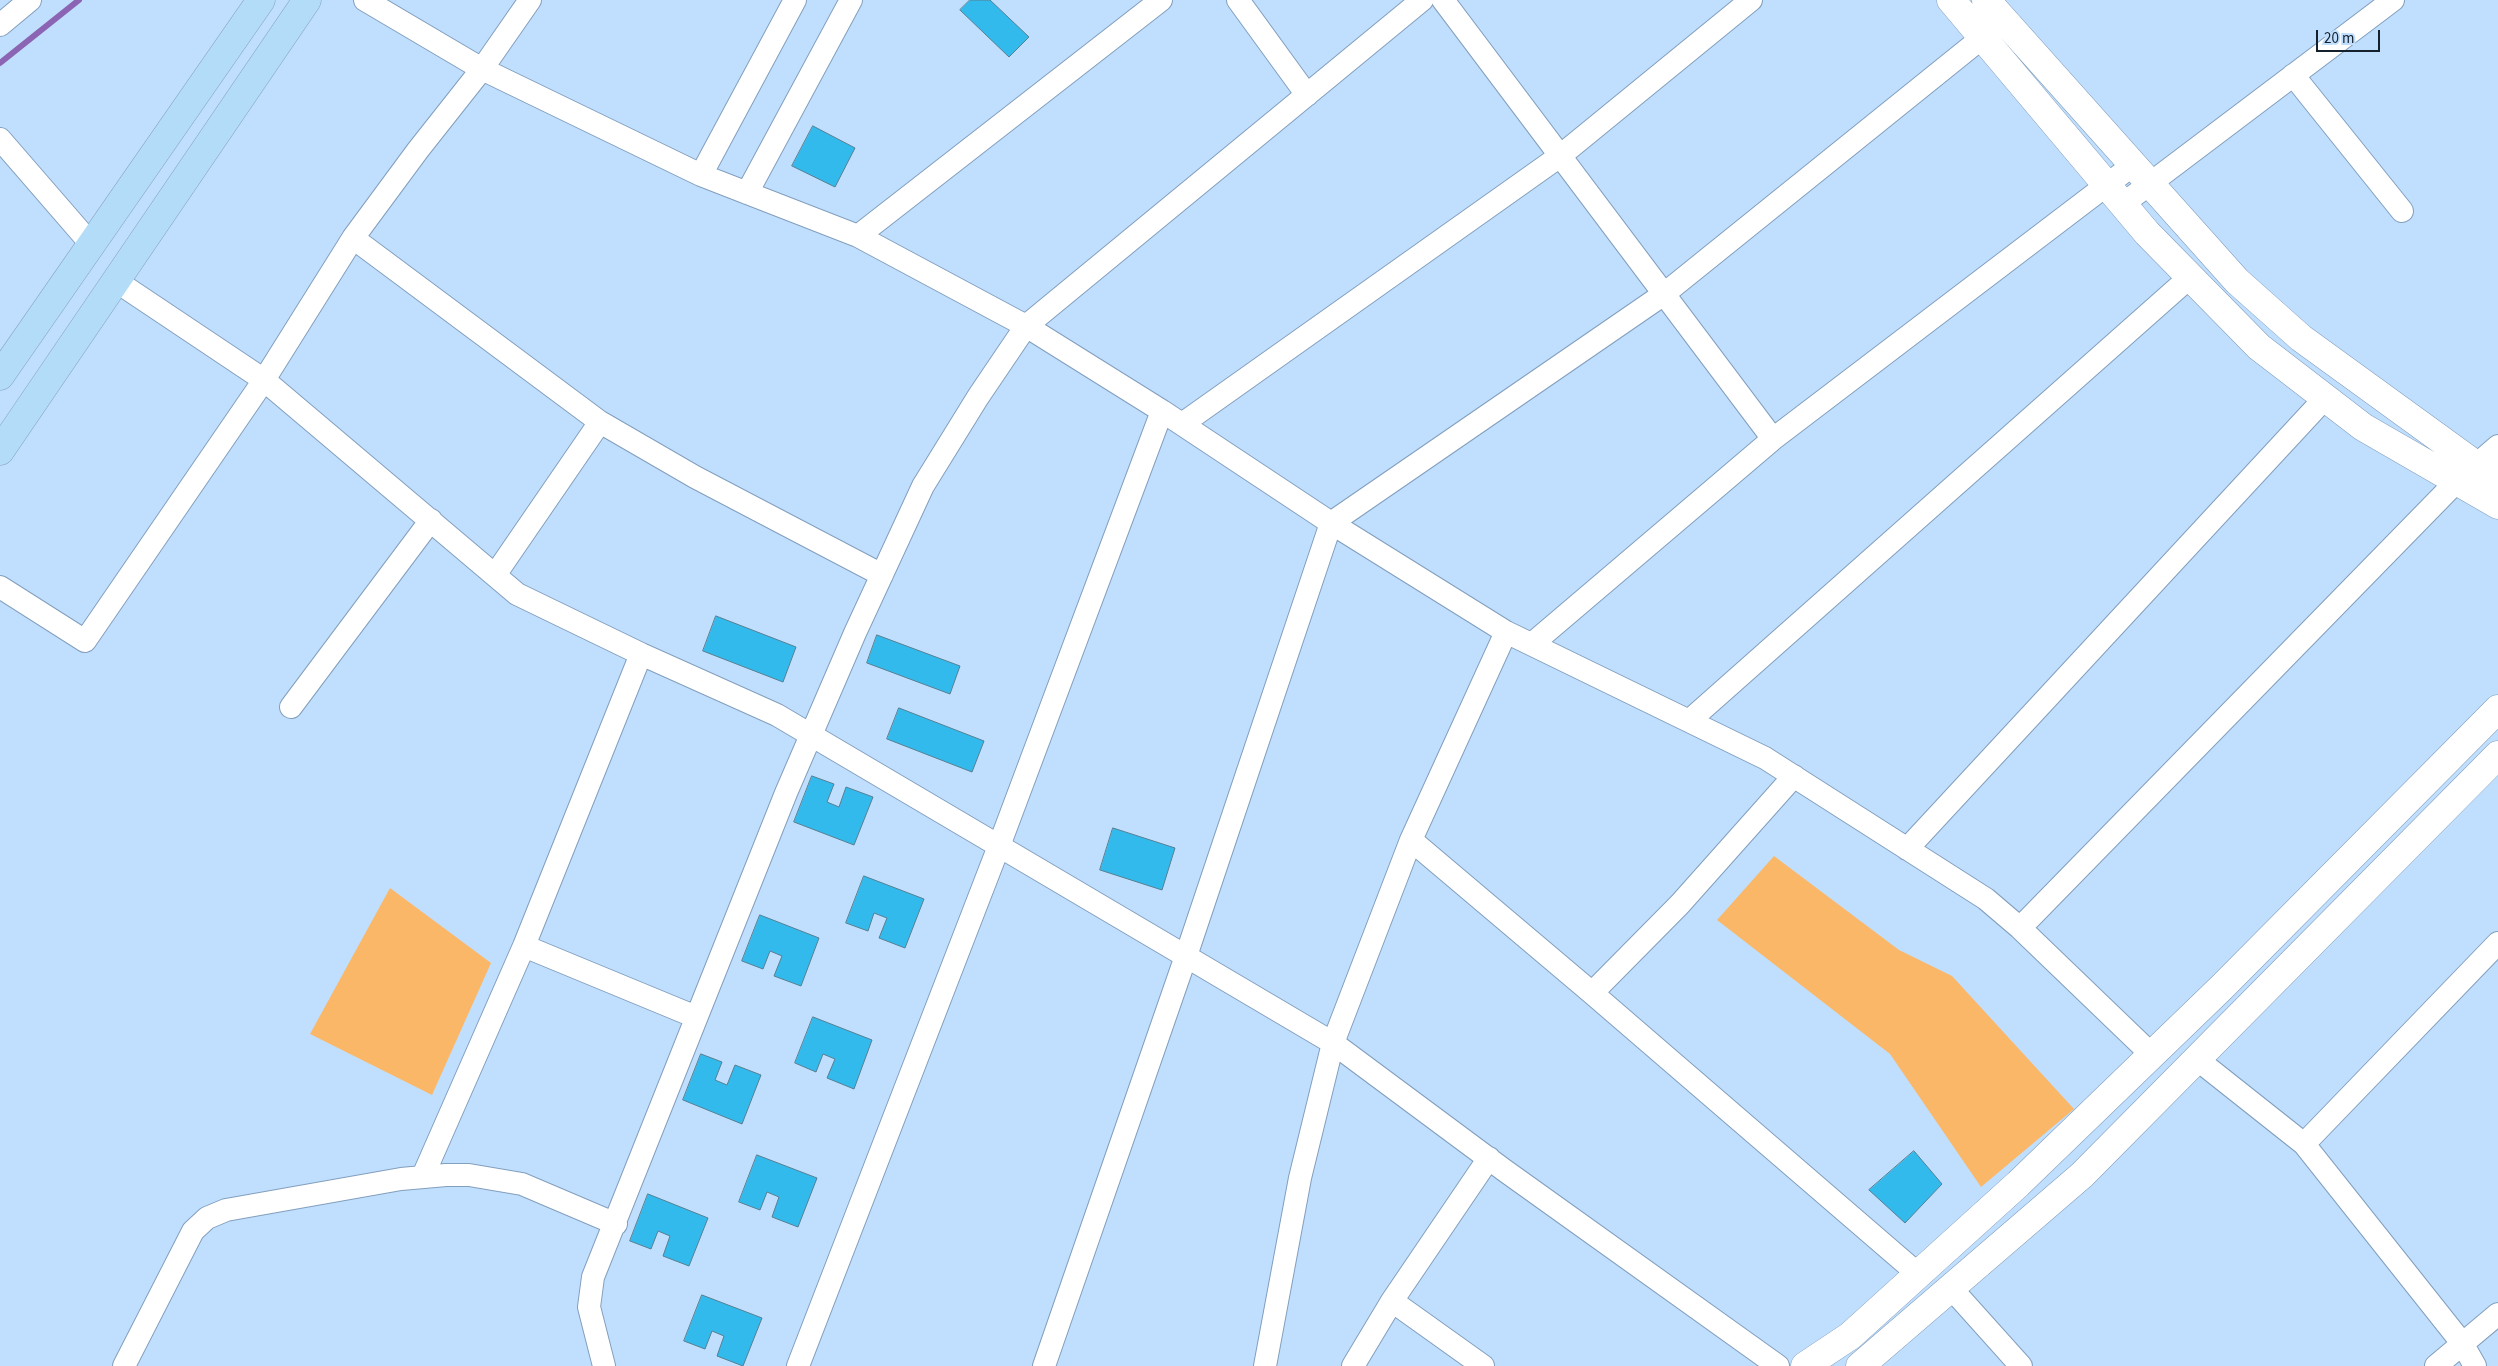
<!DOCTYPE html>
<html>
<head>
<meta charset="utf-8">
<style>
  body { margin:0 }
  #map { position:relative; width:2498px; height:1366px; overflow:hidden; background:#c0dffe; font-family:"Source Sans 3",sans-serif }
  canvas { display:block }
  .scale { position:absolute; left:2316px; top:30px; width:64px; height:22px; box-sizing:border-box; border:2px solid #14202b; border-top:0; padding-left:6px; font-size:15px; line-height:18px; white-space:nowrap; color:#14202b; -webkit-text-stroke:4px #c0dffe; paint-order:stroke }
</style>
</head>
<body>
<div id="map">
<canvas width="2498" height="1366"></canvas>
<div class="scale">20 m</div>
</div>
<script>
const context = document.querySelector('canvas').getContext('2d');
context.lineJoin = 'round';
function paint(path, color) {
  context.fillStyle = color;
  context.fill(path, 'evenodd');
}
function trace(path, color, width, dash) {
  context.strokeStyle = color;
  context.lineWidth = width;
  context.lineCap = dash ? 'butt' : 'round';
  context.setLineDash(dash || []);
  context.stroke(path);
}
paint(new Path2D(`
  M1774,856L1899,950L1952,976L2074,1109L1981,1187L1890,1054L1717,920Z
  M390,888L491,963L432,1095L310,1034Z`), '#fab768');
trace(new Path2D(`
  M0,63L79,0`), '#8c64b4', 6);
const building = new Path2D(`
  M970,0H990L1029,37L1009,57L960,10Z
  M813,126L855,148L835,187L792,166Z
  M716,616L796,647L783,682L703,651Z
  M877,635L960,666L950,694L867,663Z
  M899,708L984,741L972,772L887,739Z
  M812,776L834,784L827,802L839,807L846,787L873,797L854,845L794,822Z
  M1113,828L1175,848L1162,890L1100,870Z
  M864,876L924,899L905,948L879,938L887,918L874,913L868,931L846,923Z
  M760,915L819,938L801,986L774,976L782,956L770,951L763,969L742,961Z
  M813,1017L872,1040L854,1089L827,1078L835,1059L823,1054L816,1072L795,1063Z
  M701,1054L722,1062L715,1080L727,1085L735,1065L761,1075L742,1124L683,1100Z
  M1914,1151L1942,1184L1905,1223L1869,1190Z
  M757,1155L817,1178L798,1227L772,1217L779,1197L767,1192L760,1210L739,1202Z
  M648,1194L708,1218L689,1266L663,1256L670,1236L658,1231L651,1249L630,1241Z
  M702,1295L762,1318L743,1366L717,1356L724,1336L712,1331L705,1349L684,1341Z`);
paint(building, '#33baed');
trace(building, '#567f92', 1);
const minor = new Path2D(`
  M365,0L482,69L701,175L858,236L1026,326L1162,411L1331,523L1506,632L1765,758L1986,899L2020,928L2151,1054
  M1238,0L1307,95
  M1443,0L1773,439
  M0,25L30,0
  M2293,75L2402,211
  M0,139L91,244
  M701,175L795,0
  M747,193L851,0
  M2123,204L2393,0
  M858,236L1161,0
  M353,238L600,422L695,477L882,575
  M116,281L264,380L517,594L641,654L777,715L1333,1043L1504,1170L1778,1366
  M1182,424L1560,156L1751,0
  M2476,465L2498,446
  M495,575L600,422
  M0,587L85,641L264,380L353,238L418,150L482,69L530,0
  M1532,644L1773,439L2133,165
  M291,707L431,520
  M1689,721L2190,277
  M1411,840L1592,993L1918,1274
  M1907,849L2326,397
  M2020,928L2457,481
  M524,946L696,1017
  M1592,993L1680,904L1794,776
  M2198,1060L2304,1144L2462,1343L2475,1366
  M2304,1144L2498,943
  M423,1176L524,946L641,654
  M1951,1288L2021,1366
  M1392,1301L1483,1366
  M124,1366L193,1231L207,1218L226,1210L401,1179L446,1175H469L522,1184L616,1224
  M604,1366L589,1307L593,1277L786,793L855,633L923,486L978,397L1026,326L1422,0
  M798,1366L999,846L1162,411
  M1044,1366L1186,956L1331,523L1664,294L1983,37
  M1265,1366L1300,1178L1333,1043L1411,840L1506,632
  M1353,1366L1392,1301L1489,1158
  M2436,1366L2498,1314`);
const tertiary = new Path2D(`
  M1951,0L2147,233L2259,347L2363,427L2498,505
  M1986,0L2237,281L2301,338L2476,465L2498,476
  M1805,1366L1850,1336L2018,1184L2222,987L2498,709
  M1860,1366L2082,1175L2498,755`);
const secondary = new Path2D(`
  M0,376L261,0
  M0,451L307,0`);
trace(minor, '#829fbd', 24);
trace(tertiary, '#829fbd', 29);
trace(secondary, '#829fbd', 29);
trace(minor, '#fff', 22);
trace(tertiary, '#fff', 28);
trace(secondary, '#b3dcf8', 28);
</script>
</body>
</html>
